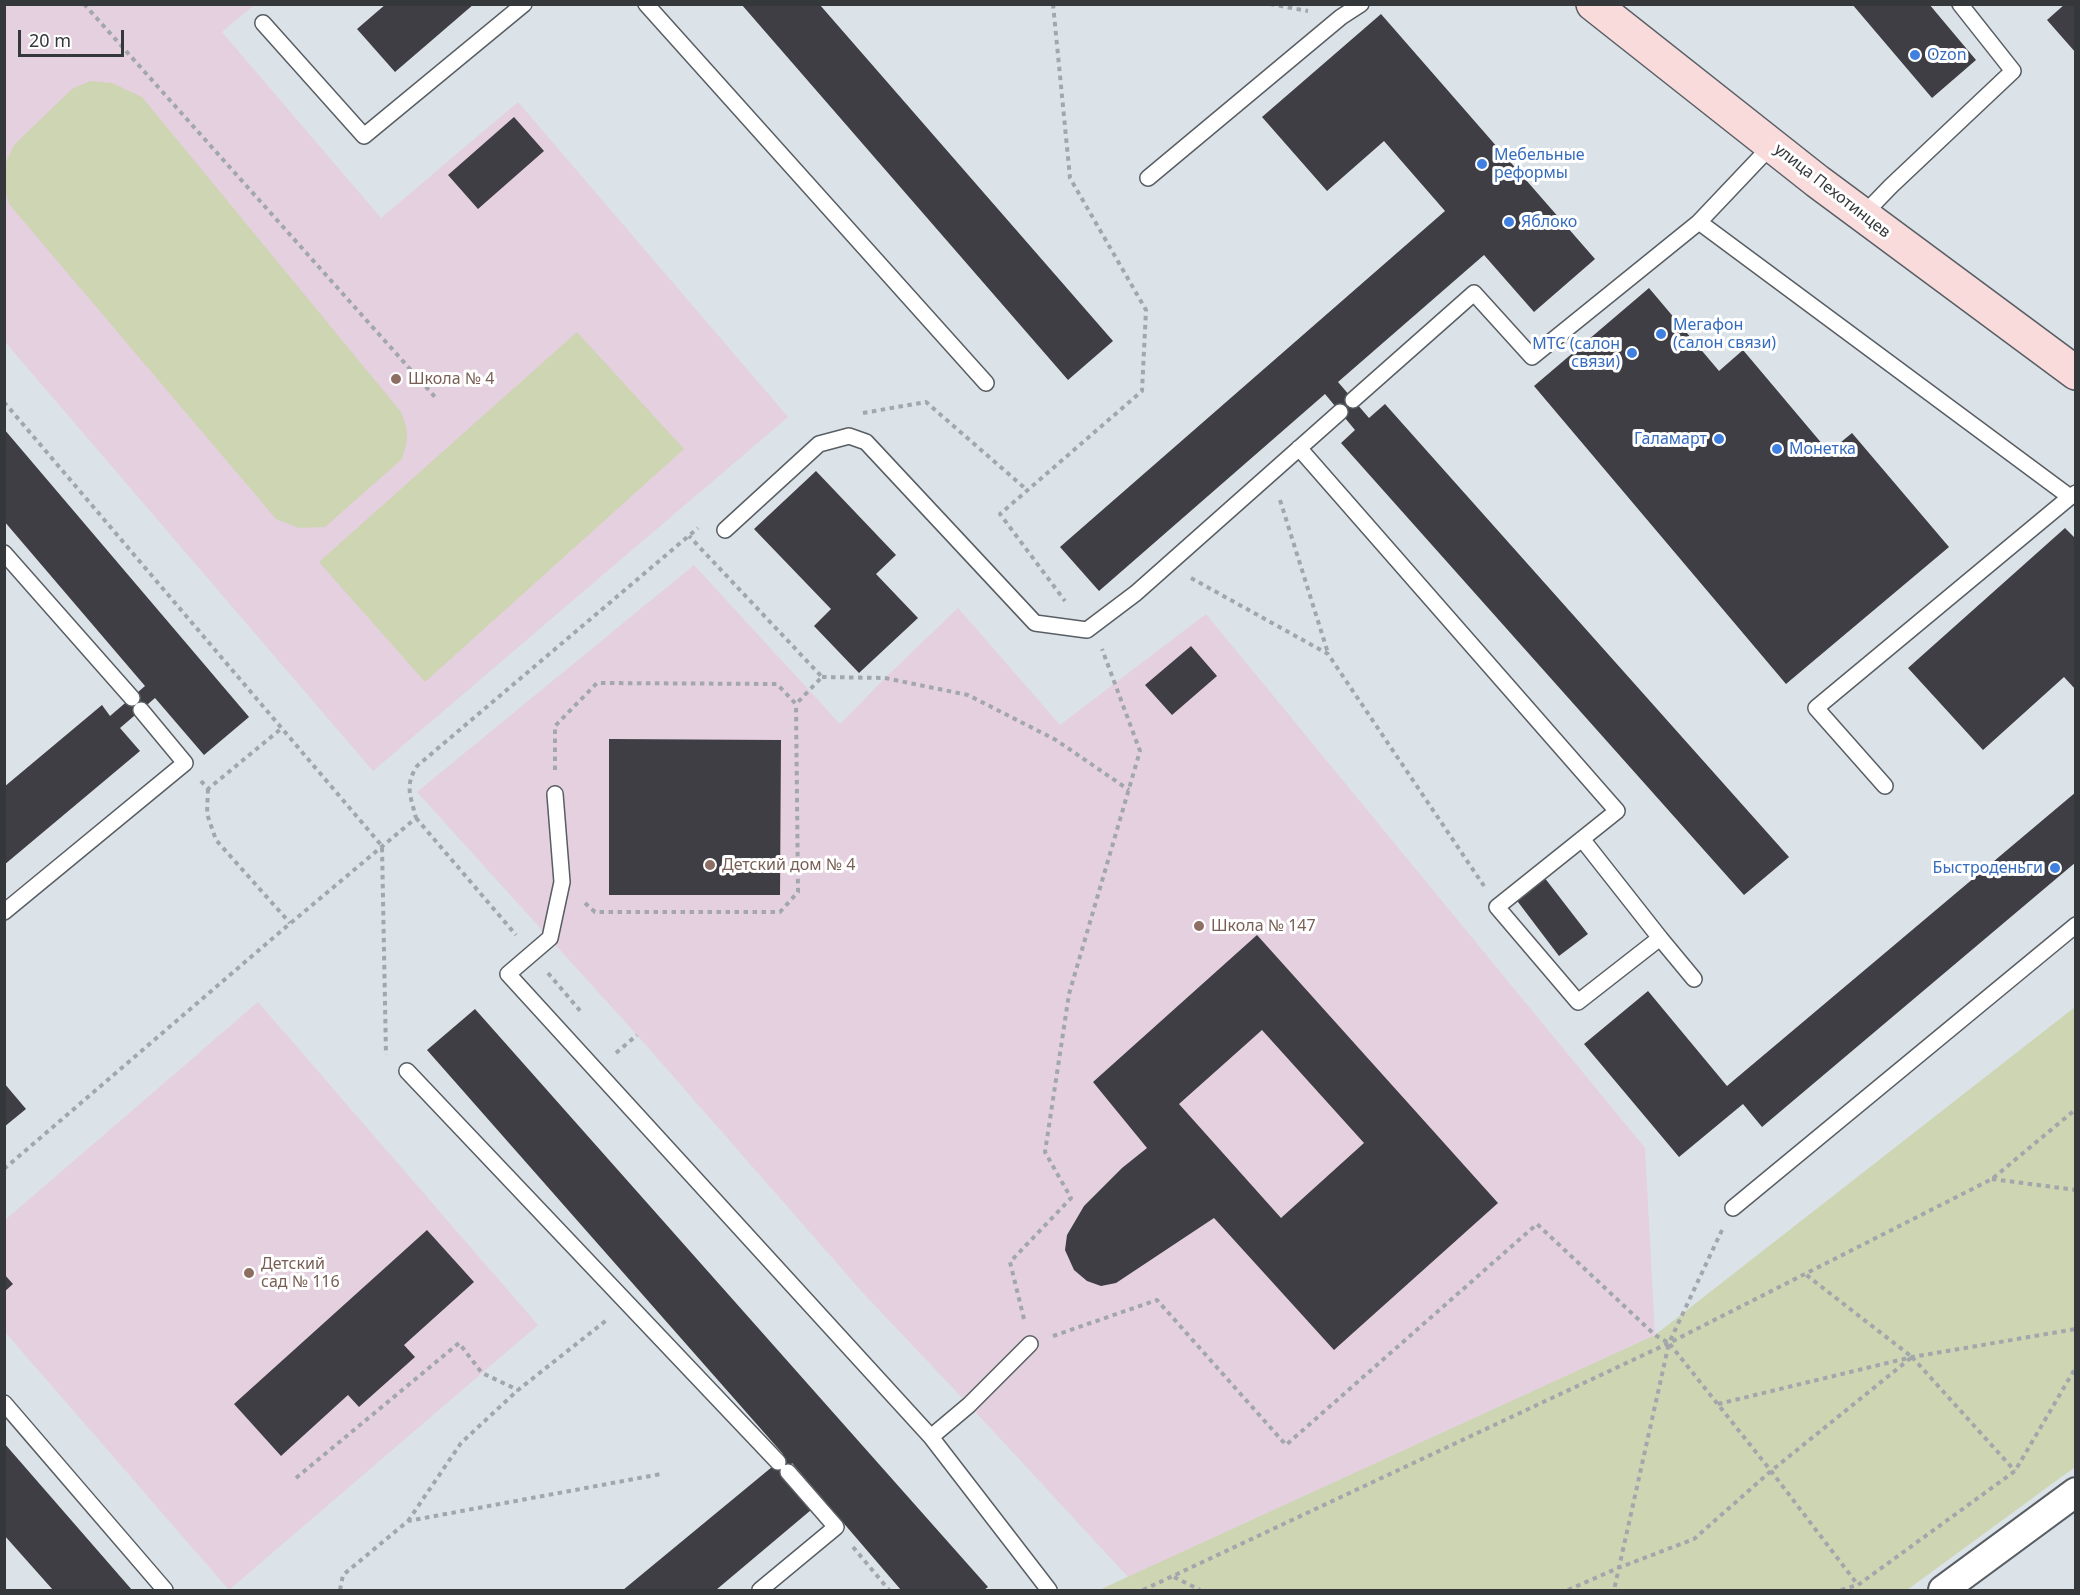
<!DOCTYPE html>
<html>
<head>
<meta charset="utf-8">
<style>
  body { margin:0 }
  #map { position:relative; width:2080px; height:1595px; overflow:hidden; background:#dbe2e8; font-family:"Noto Sans",sans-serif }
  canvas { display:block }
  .frame { position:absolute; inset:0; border:6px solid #35383a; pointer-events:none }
  .scale { position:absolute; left:18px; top:30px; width:106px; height:27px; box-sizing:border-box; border:3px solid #35383a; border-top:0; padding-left:8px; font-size:18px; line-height:21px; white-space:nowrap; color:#35383a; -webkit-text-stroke:4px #fff; paint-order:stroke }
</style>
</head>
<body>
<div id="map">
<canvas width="2080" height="1595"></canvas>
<div class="frame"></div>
<div class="scale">20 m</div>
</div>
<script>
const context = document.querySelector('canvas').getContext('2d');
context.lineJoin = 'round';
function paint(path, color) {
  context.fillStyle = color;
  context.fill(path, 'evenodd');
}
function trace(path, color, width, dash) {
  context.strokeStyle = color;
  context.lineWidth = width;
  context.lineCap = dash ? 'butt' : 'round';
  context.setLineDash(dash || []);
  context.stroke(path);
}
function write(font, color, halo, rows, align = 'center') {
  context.font = font + ' "Noto Sans",sans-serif';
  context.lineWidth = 6;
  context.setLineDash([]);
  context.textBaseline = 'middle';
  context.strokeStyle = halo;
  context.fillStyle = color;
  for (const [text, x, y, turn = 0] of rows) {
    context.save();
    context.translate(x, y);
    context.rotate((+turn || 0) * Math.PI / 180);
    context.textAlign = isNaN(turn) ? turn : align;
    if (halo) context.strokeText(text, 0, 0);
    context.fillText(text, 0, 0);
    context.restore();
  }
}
paint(new Path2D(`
  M4,5H254L222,32L381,218L518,102L788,417L373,771L5,342Z
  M694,565L840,724L885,678L958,608L1060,725L1206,614L1645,1148L1655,1335L1128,1577L969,1405L863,1293L637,1035L417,792Z
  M258,1002L538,1325L229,1590L5,1332L4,1221Z`), '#e5d0df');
paint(new Path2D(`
  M90,81L112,83L142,97L401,412C409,433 409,437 402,459L325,527L299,528L276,519L9,204L5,190V164L14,145L72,89Z
  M577,332L684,449L425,682L319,562Z
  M2075,1007V1467L1907,1590H1099L1655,1335Z`), '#ced5b3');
paint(new Path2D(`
  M386,4H474L395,72L357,29Z
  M1852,4H1929L1976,60L1932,98Z
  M2065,4H2076V53L2047,20Z
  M742,5H820L1113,341L1068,380Z
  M1381,14L1595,259L1534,312L1484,255L1338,382L1369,418L1385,404L1789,857L1744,895L1341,443L1355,430L1325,394L1099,591L1060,547L1445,211L1384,141L1327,191L1262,117Z
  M514,117L544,151L478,209L448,175Z
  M1649,288L1719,371L1743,350L1829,452L1852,433L1949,547L1786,684L1534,386Z
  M4,429L249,717L204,755L155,698L120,728L140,751L4,865V787L102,705L110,716L145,686L4,521Z
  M816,471L896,555L876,574L918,618L859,673L814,626L831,609L754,529Z
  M2065,528L2076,539V690L2064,677L1983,750L1908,668Z
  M1191,646L1217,676L1172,715L1145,685Z
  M609,739L781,740L780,895H609Z
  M2076,792V862L1762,1127L1743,1104L1679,1157L1584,1044L1648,991L1727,1086Z
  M1544,877L1588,934L1559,956L1515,898Z
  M1257,935L1498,1203L1334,1350L1214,1218L1116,1283L1101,1286L1087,1281L1074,1270L1065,1250L1067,1235L1084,1206L1122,1168L1147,1148L1093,1082ZM1262,1030L1364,1143L1281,1218L1179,1104Z
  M475,1009L988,1587L984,1590H901L792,1463L788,1472L811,1510L716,1590H623L778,1462L783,1454L427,1050Z
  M4,1083L26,1109L4,1127Z
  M427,1230L474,1282L404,1345L415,1357L359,1407L348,1395L281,1456L234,1404Z
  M4,1274L13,1284L4,1292Z
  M4,1443L132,1590H53L4,1535Z`), '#3f3e44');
const service = new Path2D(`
  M646,4L986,383
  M263,23L364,136L524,4
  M1772,145L1699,222L2070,497L2076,493
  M1148,178L1341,17L1361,4
  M1862,216L1891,186L2013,71L1960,4
  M1353,400L1474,293L1532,357L1699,222
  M1299,448L1617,811L1497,907L1578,1002L1660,938L1694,979
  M725,530L819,444L849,436L866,442L1035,623L1087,630L1136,593L1340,412
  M4,553L132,698
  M1885,786L1816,708L2070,497
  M555,794L562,882L550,938L508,974L931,1437L1049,1590
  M1582,839L1660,938
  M4,912L185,763L141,710
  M407,1071L778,1462
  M1733,1208L2076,925
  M4,1403L165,1590
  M931,1437L969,1405L1030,1344
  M760,1590L836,1527L788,1472`);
const minor = new Path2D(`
  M1943,1590L2076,1492`);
const secondary = new Path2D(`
  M1593,4L1817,181L2076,373`);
trace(service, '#585e63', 18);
trace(minor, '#585e63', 32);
trace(secondary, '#585e63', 36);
trace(new Path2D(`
  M84,4L435,397
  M1053,4L1070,178L1146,310L1142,391L1000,514L1065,601
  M1270,4L1308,11
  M4,402L382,846L386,1055
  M863,413L926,402L1027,490
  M1280,500L1328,653
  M1191,578L1328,654L1484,886
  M822,677L885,678L968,695L1056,740L1129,790
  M555,770V726L597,683L777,684L796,704L822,677L689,536
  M201,781L208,789L282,728
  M208,789L207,814L216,840L290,923
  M416,818L516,935
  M585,903L595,912H780L798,892L796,704
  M548,973L582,1013
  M616,1053L637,1035
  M4,1169L280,932L416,818C411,797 404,786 417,766L698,528
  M1992,1179L2076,1190
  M1722,1230L1669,1343L1771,1471L1858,1585L2015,1471L2076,1367
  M1024,1319L1010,1262L1071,1198L1045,1152L1069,994L1140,751L1102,649
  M1053,1336L1157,1300L1286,1445L1537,1224L1655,1335L1669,1343L1614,1590
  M1912,1357L2015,1471
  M1718,1404L1912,1357L2076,1329
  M296,1478L459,1343L482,1373L518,1390
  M408,1521L461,1443L518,1390L608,1319
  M853,1547L889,1590
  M1174,1577L1200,1590
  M340,1590L343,1575L408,1521L661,1474
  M1143,1590L1669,1343L1992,1179L2076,1109
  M1568,1590L1618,1568L1694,1539L1771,1471L1912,1357L1805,1274
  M1841,1590L1857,1585`), '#a1a7ab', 4, [4.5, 4.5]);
trace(service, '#fff', 15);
trace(minor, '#fff', 28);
trace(secondary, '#f9dbdc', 33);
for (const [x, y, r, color] of [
  [1915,55,6,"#3f7fe0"],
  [1482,164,6,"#3f7fe0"],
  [1509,222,6,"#3f7fe0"],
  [1661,334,6,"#3f7fe0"],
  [1632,353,6,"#3f7fe0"],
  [396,379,6,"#8d6e63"],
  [1719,439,6,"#3f7fe0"],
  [1777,449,6,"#3f7fe0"],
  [710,865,6,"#8d6e63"],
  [2055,868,6,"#3f7fe0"],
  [1199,926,6,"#8d6e63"],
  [249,1273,6,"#8d6e63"]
]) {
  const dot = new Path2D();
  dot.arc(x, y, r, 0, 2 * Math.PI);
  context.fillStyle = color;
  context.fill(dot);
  trace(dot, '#fff', 2);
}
write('16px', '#366cbe', '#fff', [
  ["Ozon",1927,55],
  ["Мебельные",1494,155],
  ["реформы",1494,173],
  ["Яблоко",1521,222],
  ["Мегафон",1673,325],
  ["(салон связи)",1673,343],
  ["МТС (салон",1620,344,"right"],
  ["связи)",1620,362,"right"],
  ["Галамарт",1707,439,"right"],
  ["Монетка",1789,449],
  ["Быстроденьги",2043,868,"right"]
], 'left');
write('16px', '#35383a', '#fff', [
  ["улица Пехотинцев",1832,191,38]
]);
write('16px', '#785e54', '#fff', [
  ["Школа № 4",408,379],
  ["Детский дом № 4",722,865],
  ["Школа № 147",1211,926],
  ["Детский",261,1264],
  ["сад № 116",261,1282]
], 'left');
</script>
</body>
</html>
